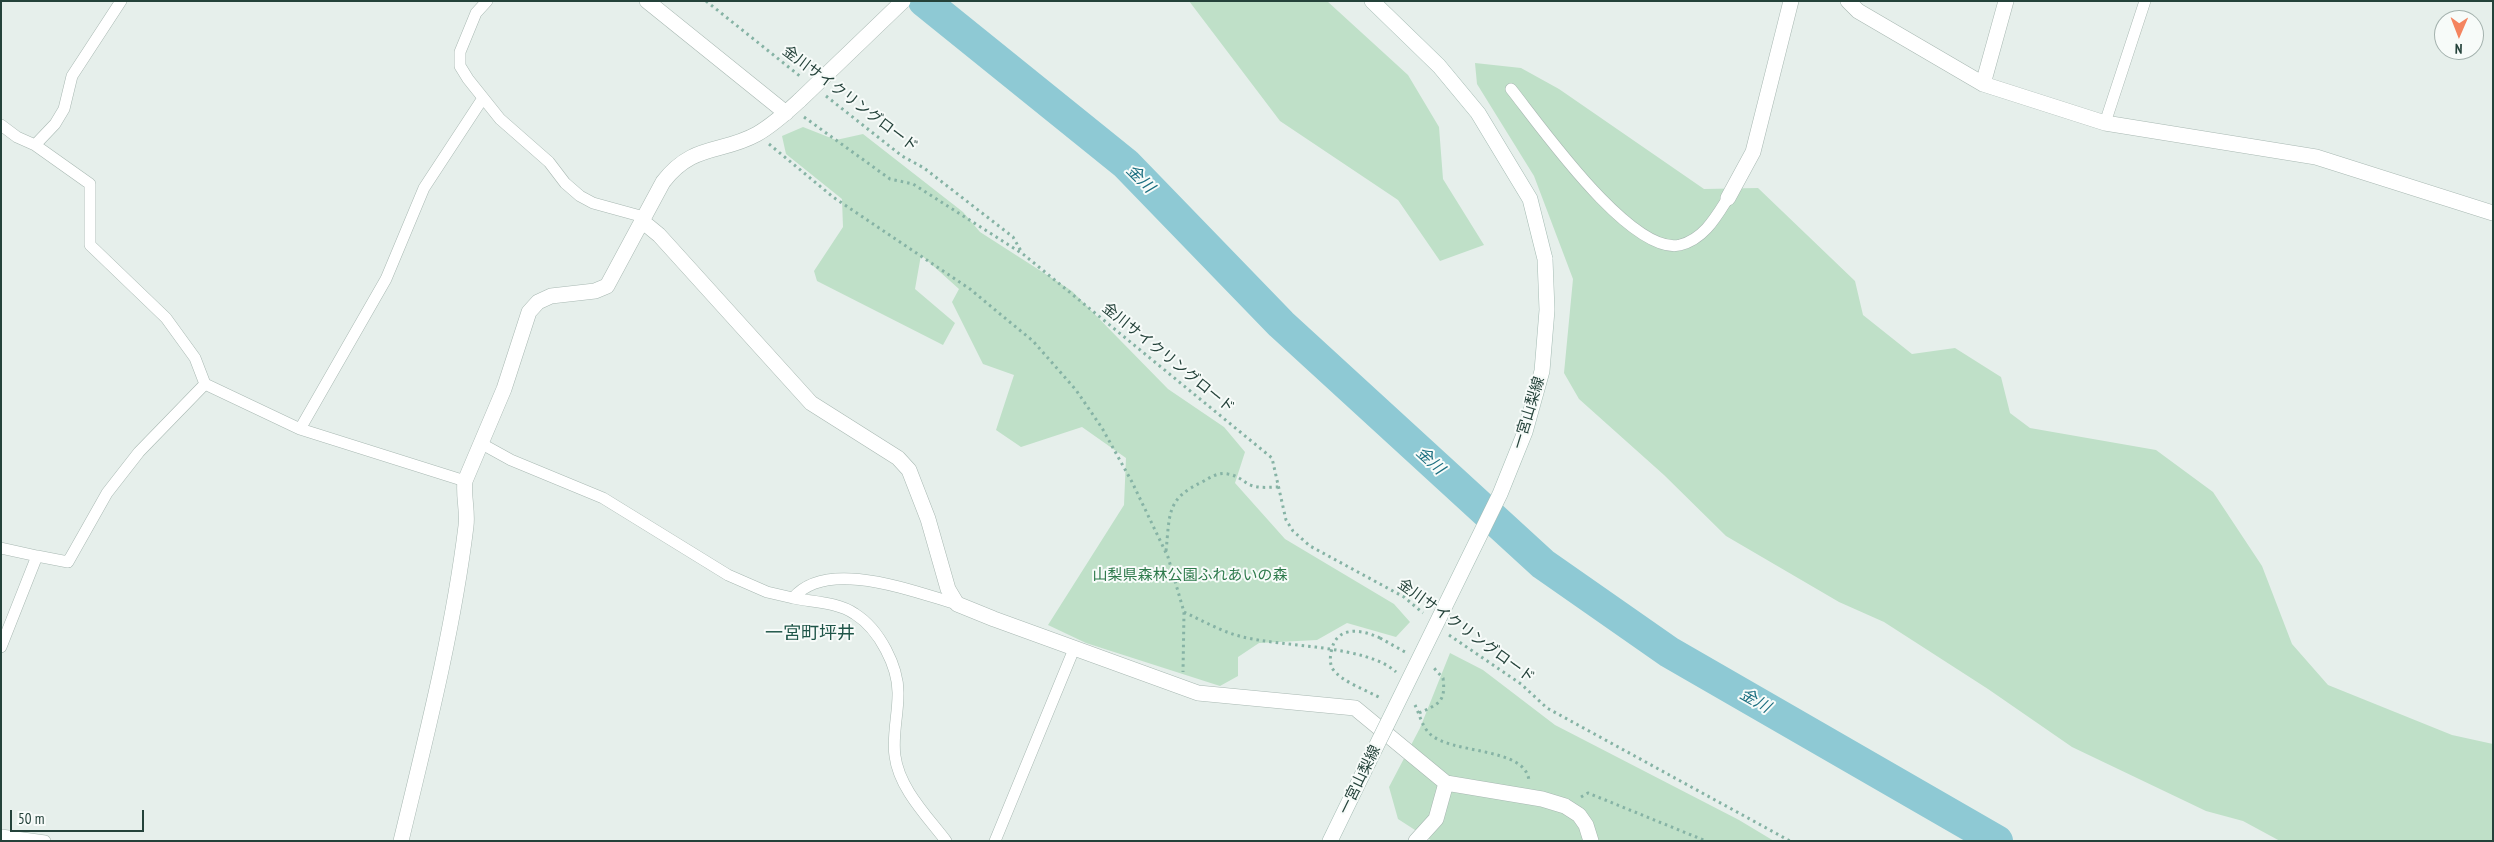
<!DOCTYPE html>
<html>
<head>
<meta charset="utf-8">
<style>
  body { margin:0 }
  #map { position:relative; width:2494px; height:842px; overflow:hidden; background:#e6efeb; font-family:"PT Sans Narrow",sans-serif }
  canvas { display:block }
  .frame { position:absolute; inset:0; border:2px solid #24423a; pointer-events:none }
  .north { position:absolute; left:2434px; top:10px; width:50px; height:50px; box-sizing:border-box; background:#f7fbf9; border:1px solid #a3b1ad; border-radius:50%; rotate:181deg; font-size:14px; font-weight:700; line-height:20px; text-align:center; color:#24423a }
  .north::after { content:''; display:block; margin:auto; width:18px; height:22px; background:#f4845f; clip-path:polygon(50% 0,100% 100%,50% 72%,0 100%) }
  .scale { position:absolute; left:10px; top:810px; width:134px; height:22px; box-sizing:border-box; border:2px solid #24423a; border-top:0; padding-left:6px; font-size:15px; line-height:18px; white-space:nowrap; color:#24423a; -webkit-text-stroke:4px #f7fbf9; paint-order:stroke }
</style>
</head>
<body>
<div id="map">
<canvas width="2494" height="842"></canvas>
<div class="frame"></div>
<div class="north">N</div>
<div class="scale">50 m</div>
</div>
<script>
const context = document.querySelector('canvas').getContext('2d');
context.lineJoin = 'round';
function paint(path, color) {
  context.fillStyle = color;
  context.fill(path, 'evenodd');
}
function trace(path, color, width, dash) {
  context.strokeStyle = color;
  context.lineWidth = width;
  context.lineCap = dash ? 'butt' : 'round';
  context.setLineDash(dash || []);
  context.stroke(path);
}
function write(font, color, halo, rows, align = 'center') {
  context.font = font + ' "PT Sans Narrow","Noto Sans JP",sans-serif';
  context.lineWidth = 4;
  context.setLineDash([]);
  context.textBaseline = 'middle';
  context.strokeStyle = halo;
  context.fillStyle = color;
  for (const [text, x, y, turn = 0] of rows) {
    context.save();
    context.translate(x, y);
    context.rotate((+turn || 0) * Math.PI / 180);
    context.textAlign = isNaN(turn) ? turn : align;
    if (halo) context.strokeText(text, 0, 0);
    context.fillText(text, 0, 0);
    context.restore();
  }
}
paint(new Path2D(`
  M1189,1H1327L1408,75L1439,127L1443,179L1484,245L1440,261L1398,200L1280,121Z
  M1475,63L1521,68L1559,89L1704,189L1758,188L1855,281L1863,315L1912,354L1955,348L2001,377L2010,413L2030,428L2156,450L2213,492L2262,566L2292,644L2328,685L2452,735L2493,744V841H2280L2243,821L2206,811L2072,747L1988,689L1884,622L1839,602L1726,536L1664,475L1579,399L1564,373L1573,279L1534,176L1477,84Z
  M803,127L836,140L863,134L963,212L980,232L1072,291L1168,389L1224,427L1245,452L1235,483L1285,539L1394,604L1410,622L1396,637L1347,623L1317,640L1259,643L1238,657V676L1220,686L1086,643L1048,625L1124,505L1126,458L1082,427L1021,447L996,430L1014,375L983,364L952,302L959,289L921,255L915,289L955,323L943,345L817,281L814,271L843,227L842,199L786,154L782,136Z
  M1450,653L1483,670L1555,725L1739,820L1774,841H1432L1398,819L1389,787L1420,728Z`), '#bfe0c8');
trace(new Path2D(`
  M924,1L1126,164L1281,324L1543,564L1669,652L1997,841`), '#8ec9d4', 32);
const service = new Path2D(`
  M487,1L476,13L460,52V66L468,79L500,119L549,162L565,183L580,196L593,203L644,217
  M1511,89C1539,124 1631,256 1680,245C1704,239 1716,217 1728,198
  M2105,123L2145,1
  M1,125L17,137L35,145L90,184V245L166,318L195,358L205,384L300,429L465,481
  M35,145L55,124L64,109L72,76L121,1
  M300,429L386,279L424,188L483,98
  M482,444L511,460L603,498L728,575L767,592L793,598C827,557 914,592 957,604
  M1,548L37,556
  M793,598C812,602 838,602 855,614C879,629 899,667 898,695C898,715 892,737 895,756C899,788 927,816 946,841
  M1,647L37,556L68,562L107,493L139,452L205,384
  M1,835L45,841
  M995,841L1074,649`);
const minor = new Path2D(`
  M647,1L786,113
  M1848,1L1858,11L1983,84L2105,123L2316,157L2493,213
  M1983,84L2006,1
  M1728,198L1753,152L1791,1
  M642,221L659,235L811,403L898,458L909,470L928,519L948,589L957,604L994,619L1198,693L1355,708L1446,783L1542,799L1565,806L1579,815L1586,825L1591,841
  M401,841C426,737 453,632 466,526C468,511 463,496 465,481L504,389L529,312L538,302L551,296L595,291L607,286L663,182C693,143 721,154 757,134C773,125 787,112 800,100
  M1416,841L1436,819L1446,783`);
const secondary = new Path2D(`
  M1372,1L1439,66L1478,113L1530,199L1545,259
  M1330,841L1368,763`);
trace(service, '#a8b8b2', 12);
trace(minor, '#a8b8b2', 16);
trace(secondary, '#a4bbb3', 16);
trace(new Path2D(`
  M706,1L801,77
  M826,96L902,156L924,168L1013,237L1021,251
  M804,117L890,179L913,184L1023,254L1272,458L1286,520L1293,531L1310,546L1404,597L1423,613
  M769,144L833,197L970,289L1000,314L1033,341L1076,390L1102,428L1132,482L1168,557L1184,612L1183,672
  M1166,551C1170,514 1166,499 1202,482C1211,477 1218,472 1228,474C1236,475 1242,480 1248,484C1258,489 1269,487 1279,487
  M1184,612C1203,621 1222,632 1243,637C1283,647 1367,645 1396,672
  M1449,635L1521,684L1547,708L1790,841
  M1380,638L1405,652
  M1415,705C1419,713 1422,726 1429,733C1450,755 1526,746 1529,781
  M1419,713C1439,704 1446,702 1443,678L1433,667
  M1581,797L1588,793L1706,841`), '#86b3a5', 3, [2.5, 4]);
trace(service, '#fff', 11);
trace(minor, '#fff', 15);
trace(secondary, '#fff', 15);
const minorBridge = new Path2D(`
  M800,100L903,1`);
const secondaryBridge = new Path2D(`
  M1368,763L1500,494L1525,432L1542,371L1547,310L1545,259`);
trace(minorBridge, '#a8b8b2', 16, []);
trace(secondaryBridge, '#a4bbb3', 16, []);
trace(new Path2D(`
  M1380,638C1361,629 1335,625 1331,653C1330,658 1330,663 1332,668C1341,682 1367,690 1382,699`), '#86b3a5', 3, [2.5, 4]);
trace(minorBridge, '#fff', 15);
trace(secondaryBridge, '#fff', 15);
write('15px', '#24423a', '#f7fbf9', [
  ["金川サイクリングロード",850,99,37],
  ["金川サイクリングロード",1168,358,39],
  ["一宮山梨線",1529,413,-73],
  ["金川サイクリングロード",1466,631,36],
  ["一宮山梨線",1360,780,-64]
]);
write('15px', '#2d7a4b', '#f7fbf9', [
  ["山梨県森林公園ふれあいの森",1190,576]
]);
write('italic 16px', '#1c6f80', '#f7fbf9', [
  ["金川",1140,179,45],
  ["金川",1430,461,43],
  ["金川",1755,701,30]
]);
write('18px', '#1f5548', '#f7fbf9', [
  ["一宮町坪井",810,634]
]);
</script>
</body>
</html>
